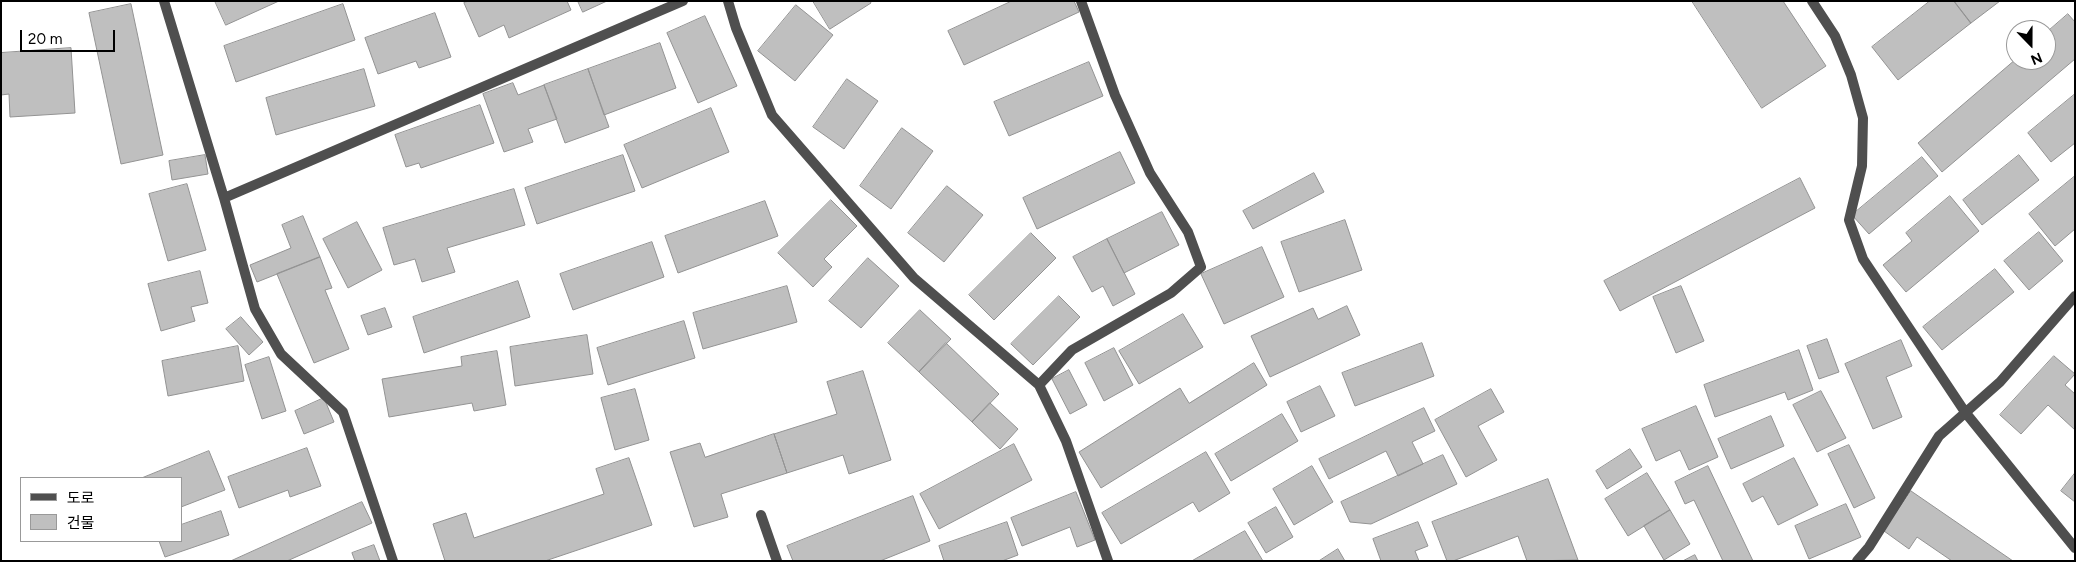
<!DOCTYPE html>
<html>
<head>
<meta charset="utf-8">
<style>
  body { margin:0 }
  #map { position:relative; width:2076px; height:562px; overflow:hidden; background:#fff; font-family:Figtree,"Noto Sans KR",sans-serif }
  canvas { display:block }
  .frame { position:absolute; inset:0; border:2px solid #000; pointer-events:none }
  .legend { position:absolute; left:20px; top:477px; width:162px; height:65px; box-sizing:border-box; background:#fff; border:1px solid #999; margin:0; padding:6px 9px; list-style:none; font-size:15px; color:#000 }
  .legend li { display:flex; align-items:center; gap:10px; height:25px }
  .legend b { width:25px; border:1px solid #999 }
  .north { position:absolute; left:2006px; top:20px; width:50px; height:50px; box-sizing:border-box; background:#fff; border:1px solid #999; border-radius:50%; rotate:158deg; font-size:14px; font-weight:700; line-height:20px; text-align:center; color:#000 }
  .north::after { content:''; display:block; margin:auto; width:18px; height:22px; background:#000; clip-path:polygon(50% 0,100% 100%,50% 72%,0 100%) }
  .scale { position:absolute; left:20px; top:30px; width:95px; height:22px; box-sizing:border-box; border:2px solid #000; border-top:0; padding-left:6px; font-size:15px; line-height:18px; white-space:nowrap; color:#000; -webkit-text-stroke:4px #fff; paint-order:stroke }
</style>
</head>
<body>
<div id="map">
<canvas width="2076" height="562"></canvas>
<div class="frame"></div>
<ul class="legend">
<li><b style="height:6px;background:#4f4f4f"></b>도로</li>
<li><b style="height:14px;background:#bfbfbf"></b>건물</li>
</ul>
<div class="north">N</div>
<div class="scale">20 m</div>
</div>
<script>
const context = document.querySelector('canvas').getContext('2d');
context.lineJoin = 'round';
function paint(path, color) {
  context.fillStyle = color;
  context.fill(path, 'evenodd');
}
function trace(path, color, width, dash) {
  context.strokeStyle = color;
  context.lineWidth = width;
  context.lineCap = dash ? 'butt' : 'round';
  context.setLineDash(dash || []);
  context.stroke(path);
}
const building = new Path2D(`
  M215,1H279L226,25Z
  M469,1H567L571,10L509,38L504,25L479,37L464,3Z
  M578,1H607L583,12Z
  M813,1H870L871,3L830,29Z
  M1012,1H1074L1079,12L964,65L948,31Z
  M1692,1H1783L1826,66L1762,108Z
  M1930,1H1954L1971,23L1898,80L1872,47Z
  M1954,1H2000L1971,23Z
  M131,4L163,155L121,164L89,13Z
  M343,4L355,40L236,82L224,46Z
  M796,5L833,35L795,81L758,51Z
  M435,13L451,57L419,68L416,61L378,74L365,38Z
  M2068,14L2075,22V59L1942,172L1918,143L2016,59L2046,60V33Z
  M705,16L737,86L698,103L667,33Z
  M660,43L676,88L604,115L588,69Z
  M71,48L75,113L10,117L9,94L1,95V53Z
  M1089,62L1103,96L1009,136L994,102Z
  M364,69L375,106L276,135L266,98Z
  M588,69L609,127L565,143L544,85Z
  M847,79L878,101L844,149L813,127Z
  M513,83L518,95L544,85L557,119L528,129L533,142L504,152L483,94Z
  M2075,94V143L2051,162L2028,133Z
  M480,105L494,143L421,168L419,163L406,167L395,135Z
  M711,108L729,152L642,188L624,145Z
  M902,128L933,151L891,209L860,186Z
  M1120,152L1135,183L1037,229L1023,198Z
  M205,155L208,174L172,180L169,161Z
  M623,155L635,191L537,224L525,188Z
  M2019,155L2039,180L1982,225L1963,200Z
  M1922,157L1938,176L1869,234L1852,215Z
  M1314,173L1324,192L1253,229L1243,211Z
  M2075,176V229L2055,246L2029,214Z
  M1800,178L1815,208L1620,311L1604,281Z
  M187,184L206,250L168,261L149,194Z
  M947,186L983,215L944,262L908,233Z
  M514,189L525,225L447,248L455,272L422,282L415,259L394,265L383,228Z
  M1950,196L1979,231L1906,292L1883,265L1912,241L1906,233Z
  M831,200L857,226L824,259L832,267L813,287L778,253Z
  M765,201L778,236L678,273L665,236Z
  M1162,212L1179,245L1124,273L1107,239Z
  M303,216L320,257L257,282L250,265L291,248L282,225Z
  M1345,220L1362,270L1299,292L1281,242Z
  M357,222L382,270L348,288L323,239Z
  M2039,232L2063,261L2029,290L2004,261Z
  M1031,233L1056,258L994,320L969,295Z
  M1107,239L1135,294L1113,306L1103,286L1092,292L1073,257Z
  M652,242L664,277L573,310L560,274Z
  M1262,247L1284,297L1224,324L1201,274Z
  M320,257L332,288L325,290L349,349L314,363L277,274Z
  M868,258L899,286L861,328L829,301Z
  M1995,269L2014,292L1942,350L1923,327Z
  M200,271L208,303L191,307L195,321L161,331L148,284Z
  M518,281L530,317L424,353L413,317Z
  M787,286L797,322L703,349L693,313Z
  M1681,286L1704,341L1676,353L1653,297Z
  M1059,296L1080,317L1033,365L1011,344Z
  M1347,306L1360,335L1270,377L1251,336L1313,308L1318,319Z
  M385,308L392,327L368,335L361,316Z
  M920,310L951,339L919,372L888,343Z
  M1183,314L1203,347L1139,384L1119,351Z
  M241,317L263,342L249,355L226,329Z
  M684,321L695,358L608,385L597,348Z
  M587,335L593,374L515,386L510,347Z
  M1827,339L1839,372L1819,379L1807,346Z
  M1901,340L1912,366L1886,377L1902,417L1873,429L1845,364Z
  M946,343L999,394L972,422L919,372Z
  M1422,343L1434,376L1355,406L1342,373Z
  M238,346L244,381L168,396L162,361Z
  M1114,348L1133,385L1104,401L1085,363Z
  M1799,350L1813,390L1788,400L1785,392L1715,417L1704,385Z
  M497,351L506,405L474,411L472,403L389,417L382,379L462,366L461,357Z
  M2054,356L2075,374L2065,385L2075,394V430L2048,405L2021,434L2000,415Z
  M269,357L286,411L262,419L245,365Z
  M1254,363L1267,385L1101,488L1079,452L1180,388L1189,403Z
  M1069,370L1087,405L1070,414L1052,379Z
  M863,371L891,460L849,474L843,455L787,473L774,434L837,414L827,382Z
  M1320,386L1335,416L1301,432L1287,402Z
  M635,389L649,440L615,450L601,398Z
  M1491,389L1504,412L1478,426L1497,460L1466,477L1435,420Z
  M1821,391L1846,438L1817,452L1793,405Z
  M324,398L334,422L304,434L295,411Z
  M990,403L1018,429L1000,449L972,422Z
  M1696,406L1718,457L1689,470L1680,450L1656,461L1642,429Z
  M1424,408L1435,431L1412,442L1423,464L1398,476L1386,451L1329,479L1319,459Z
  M1282,414L1298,441L1231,481L1215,454Z
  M1771,416L1784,446L1731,469L1718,439Z
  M774,434L787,473L721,494L728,517L694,527L670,452L700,443L705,457Z
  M1014,444L1032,480L939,529L920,494Z
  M1849,445L1875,498L1854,508L1828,454Z
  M307,448L321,486L290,497L288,490L239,508L228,477Z
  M1630,449L1642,467L1607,489L1596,471Z
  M209,451L225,490L181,507V478H142Z
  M1206,452L1230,493L1199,512L1193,502L1121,544L1102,513Z
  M1443,455L1457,484L1371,524L1350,522L1341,502Z
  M629,458L652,525L545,561H445L433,524L466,513L474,538L604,494L596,469Z
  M1794,458L1818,505L1778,525L1763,496L1752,502L1743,484Z
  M1312,466L1333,502L1294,525L1273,489Z
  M1708,466L1753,561H1723L1694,500L1685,504L1675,482Z
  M1647,473L1670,510L1628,536L1605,499Z
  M2075,473V502L2061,491Z
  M1548,479L1578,560L1527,561L1518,536L1453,561H1447L1432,522Z
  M1911,491L2013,561H1952L1917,537L1909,549L1884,531Z
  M1076,492L1095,540L1077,547L1070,527L1022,546L1011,518Z
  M913,496L930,541L880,561H793L787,546Z
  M362,502L372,523L287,561H231Z
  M1846,504L1861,537L1809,559L1795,526Z
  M1276,507L1293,537L1266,553L1248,523Z
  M1670,510L1690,544L1664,560L1644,526Z
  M221,511L229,535L165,557L159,541H181V525Z
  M1007,522L1018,555L1002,561H944L939,546Z
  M1418,522L1428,546L1415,551L1419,561H1381L1373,539Z
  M1245,531L1263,561H1192Z
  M374,545L380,561H355L352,553Z
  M1338,549L1345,561H1319Z
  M1695,555L1698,561H1683Z`);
paint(building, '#bfbfbf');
trace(building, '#939393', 1);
trace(new Path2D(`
  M164,1L224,198L255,309L281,354L343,412L393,561
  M728,1L736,28L772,115L914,278L1039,385L1066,441L1108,561
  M1812,1L1835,36L1851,75L1863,118L1862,166L1849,220L1863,259L1965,412L2075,548
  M224,198L683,1
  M1039,385L1072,350L1171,293L1201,267L1188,232L1150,173L1115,95L1081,1
  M761,515L777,561
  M1857,561L1869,547L1939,436L2000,382L2075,296`), '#4f4f4f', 10);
</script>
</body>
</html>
